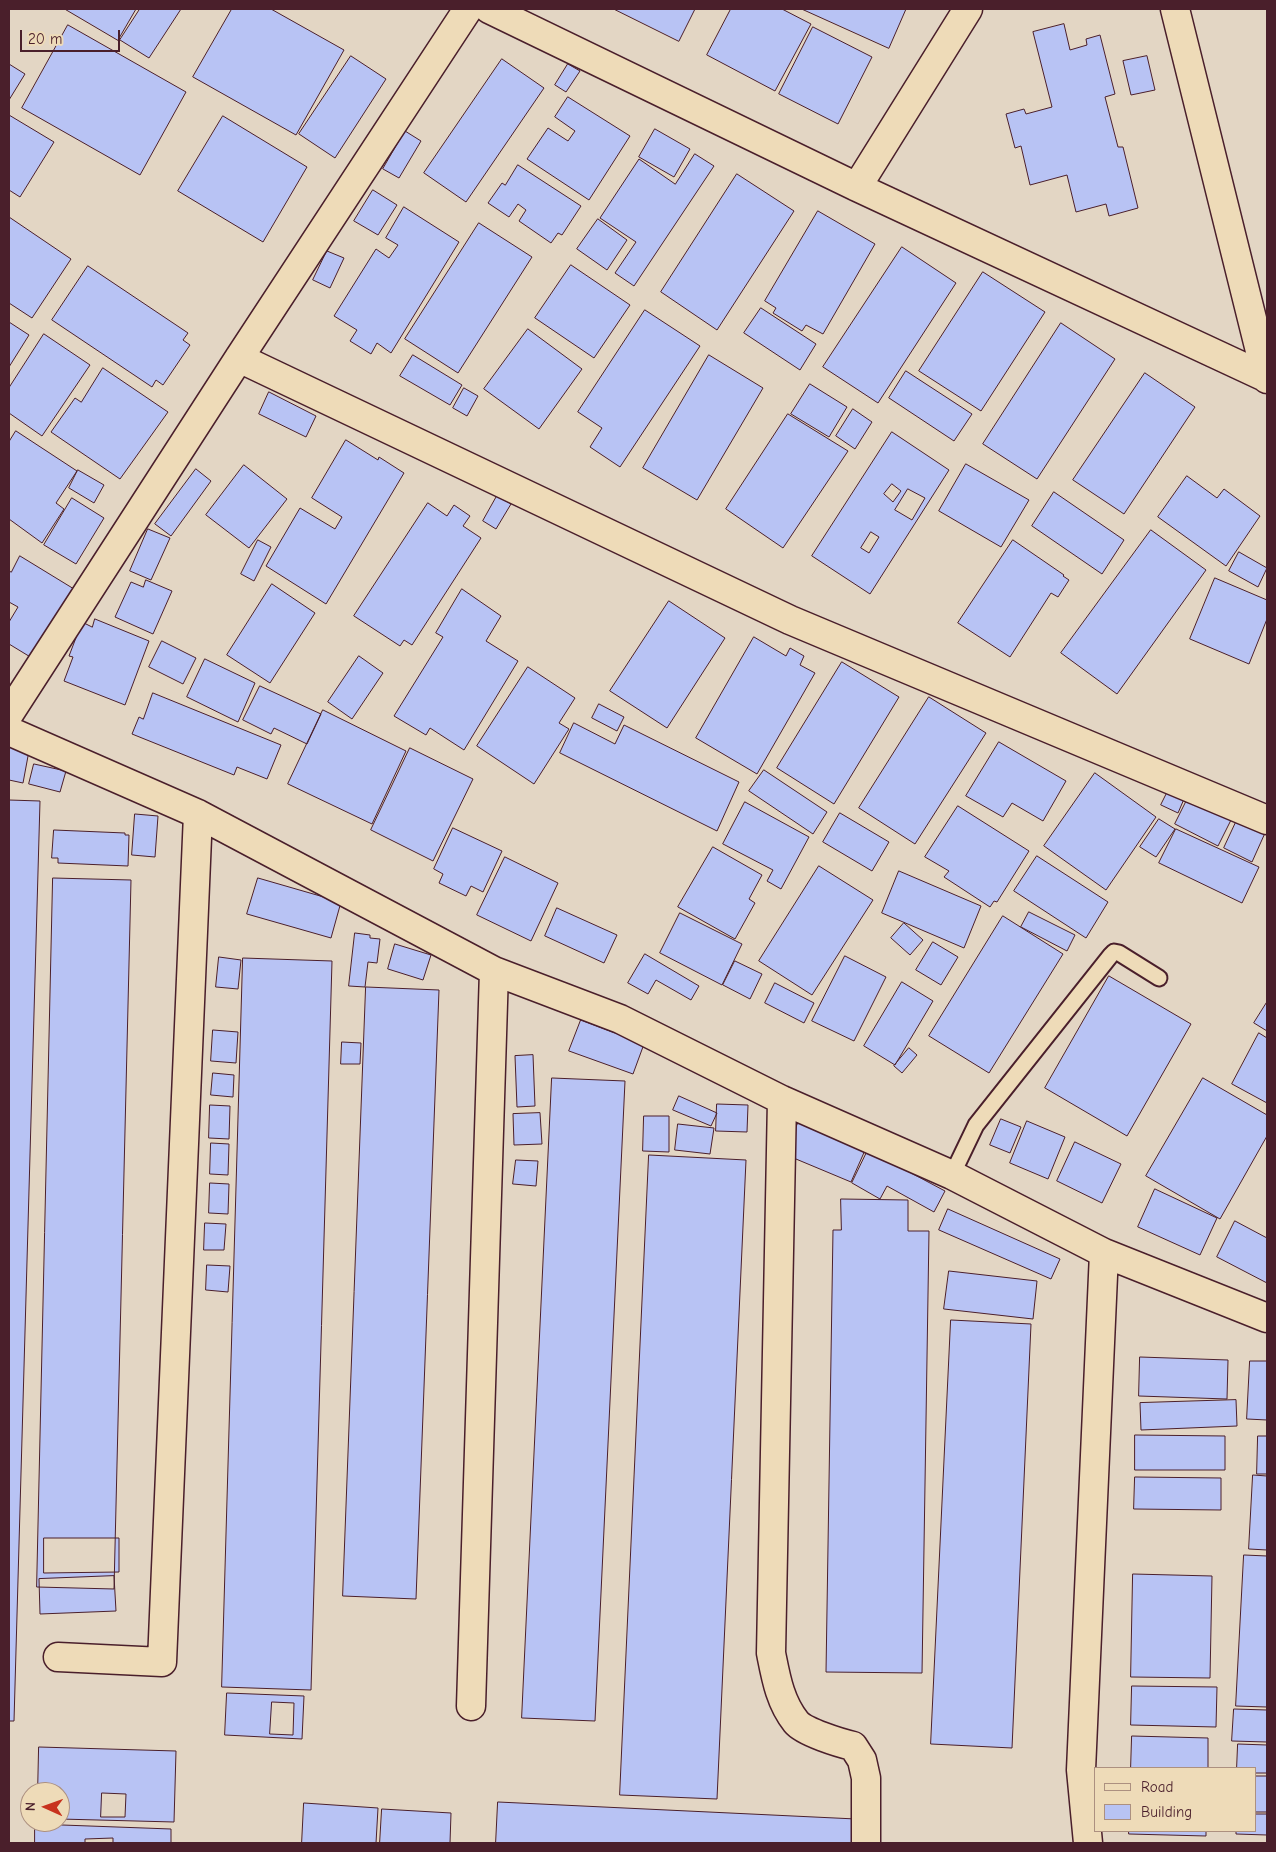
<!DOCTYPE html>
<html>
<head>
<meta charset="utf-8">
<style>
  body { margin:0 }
  #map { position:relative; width:1276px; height:1852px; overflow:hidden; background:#e3d6c4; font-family:"Comic Neue",sans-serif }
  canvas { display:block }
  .frame { position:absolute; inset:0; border:10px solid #4a1f2b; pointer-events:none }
  .legend { position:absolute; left:1094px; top:1767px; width:162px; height:65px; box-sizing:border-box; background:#eedbb8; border:1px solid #ac9080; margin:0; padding:6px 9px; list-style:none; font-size:15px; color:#4a1f2b }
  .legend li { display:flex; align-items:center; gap:10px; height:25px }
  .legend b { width:25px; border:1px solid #ac9080 }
  .north { position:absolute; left:20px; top:1782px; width:50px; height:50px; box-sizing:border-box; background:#eedbb8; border:1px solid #ac9080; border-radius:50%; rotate:272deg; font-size:14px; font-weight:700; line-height:20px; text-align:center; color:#4a1f2b }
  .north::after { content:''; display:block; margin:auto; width:18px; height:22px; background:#c8321e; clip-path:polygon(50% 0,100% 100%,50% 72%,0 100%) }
  .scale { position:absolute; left:20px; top:30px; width:100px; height:22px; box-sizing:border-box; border:2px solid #4a1f2b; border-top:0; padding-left:6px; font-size:15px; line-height:18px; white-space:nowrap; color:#4a1f2b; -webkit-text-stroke:4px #eedbb8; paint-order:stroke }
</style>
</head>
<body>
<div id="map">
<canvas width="1276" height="1852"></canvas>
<div class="frame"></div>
<ul class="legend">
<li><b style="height:6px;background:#eedbb8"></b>Road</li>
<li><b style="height:14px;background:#b8c3f4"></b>Building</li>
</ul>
<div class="north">N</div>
<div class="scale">20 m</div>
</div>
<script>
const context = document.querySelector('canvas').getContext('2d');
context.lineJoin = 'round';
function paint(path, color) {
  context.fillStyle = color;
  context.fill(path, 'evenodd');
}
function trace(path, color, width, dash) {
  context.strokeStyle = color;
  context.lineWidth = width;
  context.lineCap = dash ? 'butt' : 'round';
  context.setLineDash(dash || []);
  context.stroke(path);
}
const building = new Path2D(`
  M65,9H136L118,40Z
  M140,9H181L149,58L120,40Z
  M232,9H271L344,50L296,135L193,77Z
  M614,9H695L679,41Z
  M731,9H782L811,24L775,91L707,55Z
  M802,9H906L889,48Z
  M1064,24L1070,50L1087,45L1086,39L1100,35L1115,94L1105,97L1118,147H1123L1138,208L1109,216L1106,204L1076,212L1067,175L1030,185L1021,146L1015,148L1006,114L1024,109L1026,114L1052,107L1033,32Z
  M68,25L186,92L140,175L22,108Z
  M813,27L872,57L838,124L779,94Z
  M351,56L386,79L335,158L299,134Z
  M1147,56L1155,90L1131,95L1123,61Z
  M502,59L544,88L466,202L424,173Z
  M9,64L25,74L9,100Z
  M568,64L580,71L566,92L555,85Z
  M568,97L630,136L589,200L527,159L548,128L568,141L575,131L555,117Z
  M9,115L54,142L20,197L9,190Z
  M223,116L307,167L263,242L178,191Z
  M655,129L690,149L674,177L639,157Z
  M405,131L421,141L399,178L383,169Z
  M695,154L714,166L634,286L615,273L636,242L600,218L639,159L675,184Z
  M518,165L581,206L562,235L558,233L551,243L519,221L526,210L518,204L509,217L488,203L502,183L505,185Z
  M737,174L794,211L717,330L661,292Z
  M373,190L397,205L378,235L354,221Z
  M404,207L459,242L391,353L377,343L371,354L350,341L357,330L334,316L376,249L389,258L398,245L386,238Z
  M818,211L875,244L823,334L806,325L802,331L773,313L776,308L765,301Z
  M9,217L71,259L32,318L9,303Z
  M598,219L627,240L607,270L577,249Z
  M479,223L532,257L458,373L405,339Z
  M902,247L956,283L878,403L823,367Z
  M327,251L344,258L330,288L313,280Z
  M571,265L630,305L594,358L535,318Z
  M88,266L188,333L183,340L190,345L163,385L156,380L152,387L52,320Z
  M983,272L1045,312L981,411L919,371Z
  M761,308L816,344L800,370L744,333Z
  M645,310L700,346L620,467L590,447L602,428L578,412Z
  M9,322L29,335L9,367Z
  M1061,323L1115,359L1037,479L983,444Z
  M528,329L582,369L539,429L484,389Z
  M44,334L90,365L42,436L9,413V388Z
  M413,355L462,385L450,405L400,376Z
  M709,355L763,388L697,500L643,468Z
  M103,368L168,412L120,479L51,432L75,398L81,402Z
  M906,371L972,414L954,441L889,398Z
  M1145,373L1195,407L1124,514L1073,480Z
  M810,384L847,407L829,437L791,414Z
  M464,388L478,396L467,416L453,408Z
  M269,392L316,416L306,437L259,414Z
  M853,409L872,422L855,449L836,436Z
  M788,414L848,451L783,548L726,509Z
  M16,431L77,471L56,503L64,509L42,543L9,519V442Z
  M892,432L949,470L870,594L812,556ZM892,484L901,491L893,502L884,494ZM908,489L925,498L912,520L895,510ZM871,532L879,537L869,553L861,548Z
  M346,440L378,460L379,457L404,473L326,604L266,566L300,508L335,529L342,517L312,498Z
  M966,464L1029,500L1001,547L939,511Z
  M244,465L287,499L249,548L206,515Z
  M196,469L211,481L171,536L155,524Z
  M78,470L104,485L94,503L69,488Z
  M1187,476L1217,498L1224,489L1260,516L1226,566L1158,517Z
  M1054,492L1124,540L1102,574L1032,526Z
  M497,496L511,504L496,529L483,521Z
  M72,498L104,518L76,564L44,545Z
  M428,503L447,516L454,505L470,516L463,526L481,538L412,645L404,640L400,646L354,616Z
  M148,529L170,538L151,580L130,571Z
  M1151,530L1206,570L1117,694L1061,653Z
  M258,540L271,547L254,581L241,574Z
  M1013,540L1064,575L1063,576L1069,580L1058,597L1051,593L1010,657L958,623Z
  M1239,552L1267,568L1258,587L1229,571Z
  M20,556L74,589L32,658L9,644V622L18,607L9,602V571L11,572Z
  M1215,578L1267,600V619L1249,664L1190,639Z
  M146,580L172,591L153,634L115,617L131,582L143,587Z
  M272,584L315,613L270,683L227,655Z
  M462,589L501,616L486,641L518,661L464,750L430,728L426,735L394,716L443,637L436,633Z
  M669,601L725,638L667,728L610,691Z
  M95,619L149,641L125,705L64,681L73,657L69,656L82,622L92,627Z
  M754,637L786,656L790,648L804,656L800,665L815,673L757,774L696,738Z
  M162,641L196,658L183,684L149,667Z
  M359,656L383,673L352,719L328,702Z
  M205,659L255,683L238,722L187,697Z
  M842,662L899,697L834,804L777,768Z
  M528,667L575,698L559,723L569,729L534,784L477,746Z
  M260,686L321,714L307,744L274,728L271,734L243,720Z
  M153,693L281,745L267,779L237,767L234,775L132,734L139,717L143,719Z
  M929,697L986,733L915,844L859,808Z
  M599,704L624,717L617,731L592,718Z
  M323,710L406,751L372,824L288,784Z
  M574,723L615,744L624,725L739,782L717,831L560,753Z
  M9,736L31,740L23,783L9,780Z
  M999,742L1066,781L1043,821L1012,803L1003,817L966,796Z
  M410,748L473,779L433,861L371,830Z
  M34,764L66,771L60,792L29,784Z
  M764,770L827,812L813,834L749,791Z
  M1095,773L1156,817L1106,890L1044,846Z
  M1168,791L1184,799L1178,813L1161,805Z
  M1188,798L1231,820L1218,846L1175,824Z
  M9,800L40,801L14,1721H9Z
  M745,802L809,837L781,889L767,881L773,870L723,844Z
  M958,806L1029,851L997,902L994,901L990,907L944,877L949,871L925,857Z
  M840,813L889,842L872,871L823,842Z
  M135,814L158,816L155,857L132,855Z
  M1159,819L1175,829L1156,857L1140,847Z
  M1237,820L1265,833L1252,862L1224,848Z
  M453,828L502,851L483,892L471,886L466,896L439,883L443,874L434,869Z
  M1176,829L1259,867L1242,903L1159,863Z
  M54,830L125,833V835H129L128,866L58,863V858H52Z
  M713,847L762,875L749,899L755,903L735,939L678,907Z
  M1037,856L1108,902L1086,938L1014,891Z
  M505,857L558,883L531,941L477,915Z
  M819,866L873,900L812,995L759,961Z
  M899,871L981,906L964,948L882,913Z
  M53,878L131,880L114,1589L37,1587Z
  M258,878L341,902L331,938L247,914Z
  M557,908L617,935L604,963L545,936Z
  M1029,912L1075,935L1067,951L1021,927Z
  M680,913L742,944L722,985L660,953Z
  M1003,916L1063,954L989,1073L929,1036Z
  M904,923L923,940L910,955L891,938Z
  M355,933L370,935V938L380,939L377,963L368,962L365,987L349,986Z
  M933,942L958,957L941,985L916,970Z
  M395,944L431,955L423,980L388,969Z
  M645,954L699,986L691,1000L656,980L648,994L628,983Z
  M845,956L886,977L854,1041L812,1021Z
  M219,957L241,960L238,989L216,987Z
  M243,958L332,961L311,1690L222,1687Z
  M735,961L762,974L750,999L723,985Z
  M1109,976L1191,1024L1127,1136L1045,1088Z
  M902,982L933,1001L895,1065L864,1046Z
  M775,983L814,1003L804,1023L765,1003Z
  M366,987L439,990L416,1599L343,1596Z
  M1267,1002V1031L1254,1023Z
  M581,1020L644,1044L633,1074L569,1051Z
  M213,1030L238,1032L236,1063L211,1061Z
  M1259,1033L1267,1038V1103L1232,1084Z
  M342,1042L361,1043L360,1064H341Z
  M909,1048L917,1055L902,1073L894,1066Z
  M533,1055L535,1106L517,1107L515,1056Z
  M213,1073L234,1075L233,1097L211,1095Z
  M552,1078L625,1081L595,1721L522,1718Z
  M1203,1078L1267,1115V1136L1220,1219L1146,1176Z
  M679,1096L717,1113L711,1126L673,1110Z
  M717,1104L748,1105L747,1132L716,1131Z
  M210,1105L230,1106L229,1139L209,1138Z
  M540,1113L542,1144L514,1145L513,1114Z
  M644,1116H669V1152L643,1151Z
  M800,1119L866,1148L851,1182L784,1154Z
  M1001,1119L1021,1127L1010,1153L990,1145Z
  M1027,1121L1065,1137L1048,1179L1010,1163Z
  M678,1124L714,1128L710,1154L675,1150Z
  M1075,1142L1121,1164L1102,1203L1057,1181Z
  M211,1143L229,1144L228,1175L210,1174Z
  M868,1150L945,1191L934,1212L887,1186L880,1199L852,1183Z
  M649,1155L746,1160L717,1799L620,1795Z
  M516,1160L538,1161L536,1186L513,1184Z
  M210,1183L229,1184L228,1214L209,1213Z
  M1155,1189L1217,1218L1200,1255L1138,1227Z
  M841,1199L908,1200V1231H929L922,1673L826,1672L833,1230H841Z
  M948,1209L1060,1259L1051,1279L939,1230Z
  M1235,1221L1267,1238V1283L1217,1257Z
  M205,1223L226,1224L224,1250H204Z
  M207,1265L230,1266L228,1292L206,1290Z
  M949,1271L1037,1281L1033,1319L944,1309Z
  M951,1320L1031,1324L1012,1748L931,1744Z
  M1140,1357L1228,1360L1227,1399L1139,1396Z
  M1250,1361H1267V1420L1247,1419Z
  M1236,1400L1237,1426L1141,1430L1140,1403Z
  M1135,1435L1225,1436V1470H1135Z
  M1258,1436H1267V1474H1257Z
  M1253,1475L1267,1476V1550L1249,1549Z
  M1135,1477L1221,1478V1510L1134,1509Z
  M44,1538H119V1572L44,1573Z
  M1244,1555L1267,1556V1707L1236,1706Z
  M1133,1574L1212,1576L1210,1678L1131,1677Z
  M114,1576L116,1611L40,1614L39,1579Z
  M1132,1686L1217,1687L1216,1727L1131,1725Z
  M227,1693L304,1696L302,1739L225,1735ZM272,1702L294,1703L293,1735L270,1734Z
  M1234,1709L1267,1710V1742L1232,1741Z
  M1132,1736L1208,1738V1768H1131Z
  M1238,1744L1267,1745V1773H1255V1768H1237Z
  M39,1747L176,1751L174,1822L60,1819V1792H38ZM102,1793L126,1794L125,1817H101Z
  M1255,1776H1267V1812H1255Z
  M498,1802L856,1819L855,1843H496Z
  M304,1803L378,1808L376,1843H302Z
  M382,1809L451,1813L450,1843H380Z
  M1255,1814H1267V1835L1236,1834V1831H1255Z
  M35,1824L171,1829V1843H113V1838L85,1839V1843H35Z
  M1129,1831H1206V1836L1129,1834Z`);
paint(building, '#b8c3f4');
trace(building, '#4a1f2b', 1);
const service = new Path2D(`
  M952,1175L976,1125L1111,955L1114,952L1119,953L1159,978`);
const minor = new Path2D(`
  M489,9L857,187L1267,378
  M1175,9L1267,379
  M857,187L968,9
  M239,358L790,620L1267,820
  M9,714L239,358L468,9
  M9,731L198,814L494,971L620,1019L782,1100L952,1175L1104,1253L1267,1318
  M782,1100L771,1653C776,1678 780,1702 796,1722C804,1732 840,1743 853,1746L862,1760L866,1778V1843
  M58,1657L162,1662L198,814
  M471,1706L494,971
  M1088,1843L1081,1770L1104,1253`);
trace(service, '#4a1f2b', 19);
trace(minor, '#4a1f2b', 31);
trace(service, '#eedbb8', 15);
trace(minor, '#eedbb8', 28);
</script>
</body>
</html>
